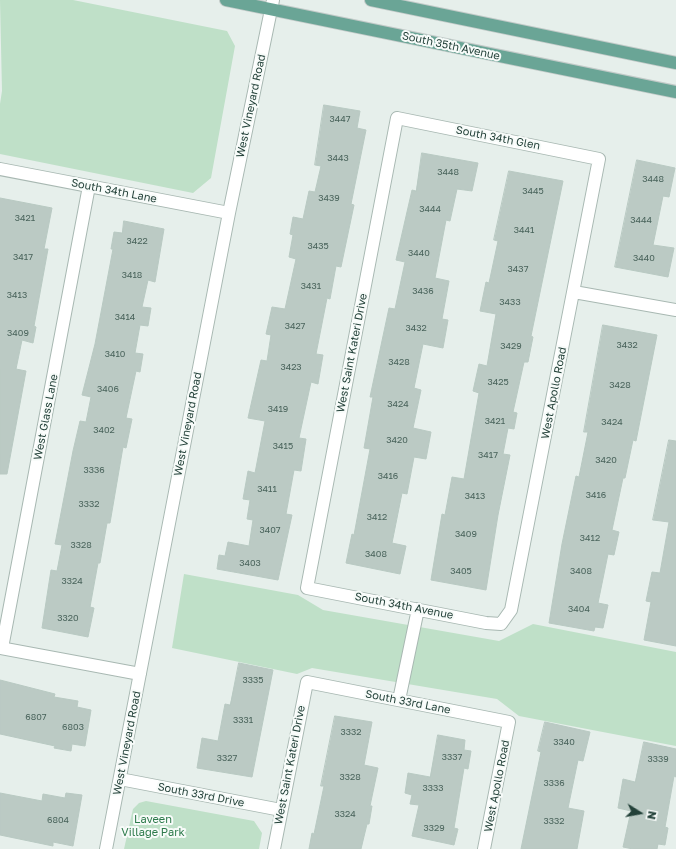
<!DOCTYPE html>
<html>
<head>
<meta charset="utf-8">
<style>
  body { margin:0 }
  #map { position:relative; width:676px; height:849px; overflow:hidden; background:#e6efeb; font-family:"Golos Text",sans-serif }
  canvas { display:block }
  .north { position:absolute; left:620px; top:793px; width:40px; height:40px; -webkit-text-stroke:3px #f7fbf9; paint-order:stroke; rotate:101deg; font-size:11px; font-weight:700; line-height:16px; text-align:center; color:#24423a }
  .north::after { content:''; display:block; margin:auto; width:14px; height:18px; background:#24423a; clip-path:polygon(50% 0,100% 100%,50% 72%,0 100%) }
</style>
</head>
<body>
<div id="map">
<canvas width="676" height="849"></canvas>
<div class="north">N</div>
</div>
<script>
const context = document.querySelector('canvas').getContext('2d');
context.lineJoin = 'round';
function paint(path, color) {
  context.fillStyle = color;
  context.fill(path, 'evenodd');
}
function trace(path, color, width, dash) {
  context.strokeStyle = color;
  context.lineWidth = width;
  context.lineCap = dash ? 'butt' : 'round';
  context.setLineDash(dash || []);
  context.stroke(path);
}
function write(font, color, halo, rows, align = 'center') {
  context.font = font + ' "Golos Text",sans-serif';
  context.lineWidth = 4;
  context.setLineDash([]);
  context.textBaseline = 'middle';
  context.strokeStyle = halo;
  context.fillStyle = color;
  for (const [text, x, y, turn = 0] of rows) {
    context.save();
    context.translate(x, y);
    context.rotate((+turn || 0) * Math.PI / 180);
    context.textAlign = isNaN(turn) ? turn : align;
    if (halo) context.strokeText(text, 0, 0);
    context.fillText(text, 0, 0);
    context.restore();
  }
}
paint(new Path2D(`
  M0,0H73L227,31L235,46L211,178L193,193L0,154V104L2,91Z
  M184,574L298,595L323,610L499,641L533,624L676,652V746L519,716L497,699L312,668L297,674L172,648Z
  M146,801L254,821L262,833L259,849H124L133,809L139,803Z`), '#bfe0c8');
const building = new Path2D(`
  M324,105L360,111L357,128L366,130L351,204L354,205L341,267L336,266L330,299L327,298L316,354L323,355L318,384L311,382L299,438L306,439L301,471L294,470L286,514L292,515L278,580L217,569L219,555L225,556L228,542L249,546L253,520L247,519L250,500L243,499L248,471L255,473L265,421L248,418L261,360L267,361L271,335L266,334L272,307L285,309L296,259L289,257L293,235L290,234L293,217L303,219L309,191L315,192L321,166L315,165Z
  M422,153L478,163L472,191L457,189L450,221L446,220L435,278L449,281L442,319L448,320L443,348L423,344L414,388L421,390L413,428L431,432L426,459L414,457L407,494L402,493L392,543L406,546L400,574L346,563L352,534L354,535L370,449L364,448L373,397H370L389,308L395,309L405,262L396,260L412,190L416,191Z
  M637,160L675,168L669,197L663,196L653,245L674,248L668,277L615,267Z
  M509,171L563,181L531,336L533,337L528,362H524L513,412L517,413L514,429L508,428L503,454L510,455L498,515L486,590L431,580L442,514L445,515L452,477L464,479L479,393L473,391L479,364L487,366L496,314L480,311L486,282L489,283L498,241L494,240Z
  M0,198L52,208L44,249H48L34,326L36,327L33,343L22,340L16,369L26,371L7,474H0Z
  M124,221L164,229L155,282L148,280L142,307L151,308L148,326L140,325L135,353L143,354L140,372L136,371L126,418L132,419L126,448L123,447L110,523H107L100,563H98L90,607L94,608L88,637L42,628L51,570L57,571L62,545L55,544L73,451L80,421L86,422L91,397L82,395L95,344L113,249H111L114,232L122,233Z
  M603,325L657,335L636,441L633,440L625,478H623L612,530L619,532L614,555L608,554L598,603L608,605L603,628L595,627L594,631L549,623L562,544L576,476L579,477L588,432H584Z
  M669,440L676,441V646L644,640L651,602L646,601L652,572L660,573L669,522L653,520Z
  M239,663L273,670L252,777L197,768L202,738L218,741L225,704L230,705Z
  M0,680L55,694L54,697L78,701L77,707L91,710L85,746L72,744L71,751L54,748L55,746L0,734Z
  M335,716L372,722L364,765L378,768L370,806H372L369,824H367L361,849H309L312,833L314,834L324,786H321Z
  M545,722L590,732L583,761L578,760L568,808L584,811L577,849H521L541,752L538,751Z
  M438,735L465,740L464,750L471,751L468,769L464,768L454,828L458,829L454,845L412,836L419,805L410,804L412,795L405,793L408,773L430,777Z
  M644,742L676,749V777L674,776L665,827L668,828L665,845L658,844L657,849H633L623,847L631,811L618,808L623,779L635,782Z
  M0,793L42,801L43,794L65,798L66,793L82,795L73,846L53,842V846L0,835Z`);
paint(building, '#bbcac4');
trace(building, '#b8c9c2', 1);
const minor = new Path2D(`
  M397,118L599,159L511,610L501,624L486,623L307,588Z
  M0,169L229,213
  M574,292L676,310
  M0,648L140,674
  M2,648L89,186
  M399,700L418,609
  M120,779L281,810
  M106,849L229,213L273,0
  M274,849L307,682L509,722L484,849`);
const major = new Path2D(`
  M226,0L676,92
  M371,0L676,63`);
trace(minor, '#a8b8b2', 14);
trace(major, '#c2cac8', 14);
trace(minor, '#fff', 12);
trace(major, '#6aa596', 12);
write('9px', '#4a645c', null, [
  ["3447",340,119],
  ["3443",338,158],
  ["3448",448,172],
  ["3448",653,179],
  ["3445",533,191],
  ["3439",329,198],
  ["3444",430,209],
  ["3421",25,218],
  ["3444",641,220],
  ["3441",524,230],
  ["3422",137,241],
  ["3435",318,246],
  ["3440",419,253],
  ["3417",23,257],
  ["3440",644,258],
  ["3437",518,269],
  ["3418",132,275],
  ["3431",311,286],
  ["3436",423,291],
  ["3413",17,295],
  ["3433",510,302],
  ["3414",125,317],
  ["3427",295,326],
  ["3432",416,328],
  ["3409",18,333],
  ["3432",627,345],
  ["3429",511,346],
  ["3410",115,354],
  ["3428",399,362],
  ["3423",291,367],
  ["3425",498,382],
  ["3428",620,385],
  ["3406",108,389],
  ["3424",398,404],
  ["3419",278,409],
  ["3421",495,421],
  ["3424",612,422],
  ["3402",104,430],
  ["3420",397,440],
  ["3415",283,446],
  ["3417",488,455],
  ["3420",606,460],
  ["3336",94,470],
  ["3416",388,476],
  ["3411",267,489],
  ["3416",596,495],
  ["3413",475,496],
  ["3332",89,504],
  ["3412",377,517],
  ["3407",270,530],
  ["3409",466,534],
  ["3412",590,538],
  ["3328",81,545],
  ["3408",376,554],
  ["3403",250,563],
  ["3405",461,571],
  ["3408",581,571],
  ["3324",72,581],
  ["3404",579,609],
  ["3320",68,618],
  ["3335",253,680],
  ["6807",36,717],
  ["3331",243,720],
  ["6803",73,727],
  ["3332",351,732],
  ["3340",564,742],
  ["3337",452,757],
  ["3327",227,758],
  ["3339",658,759],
  ["3328",350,777],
  ["3336",554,783],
  ["3333",433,788],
  ["3324",345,814],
  ["6804",58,820],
  ["3332",554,821],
  ["3329",434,828]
]);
write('11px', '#24423a', '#f7fbf9', [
  ["South 35th Avenue",451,46,12],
  ["West Vineyard Road",251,106,-78],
  ["South 34th Glen",498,138,11],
  ["South 34th Lane",114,191,11],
  ["West Saint Kateri Drive",352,353,-79],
  ["West Apollo Road",554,393,-79],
  ["West Glass Lane",46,417,-79],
  ["West Vineyard Road",188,424,-79],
  ["South 34th Avenue",404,606,11],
  ["South 33rd Lane",408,702,11],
  ["West Vineyard Road",127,743,-79],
  ["West Saint Kateri Drive",290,765,-79],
  ["West Apollo Road",497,786,-79],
  ["South 33rd Drive",201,795,11]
]);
write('11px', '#2d7a4b', '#f7fbf9', [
  ["Laveen",153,820],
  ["Village Park",153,833]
]);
</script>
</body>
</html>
